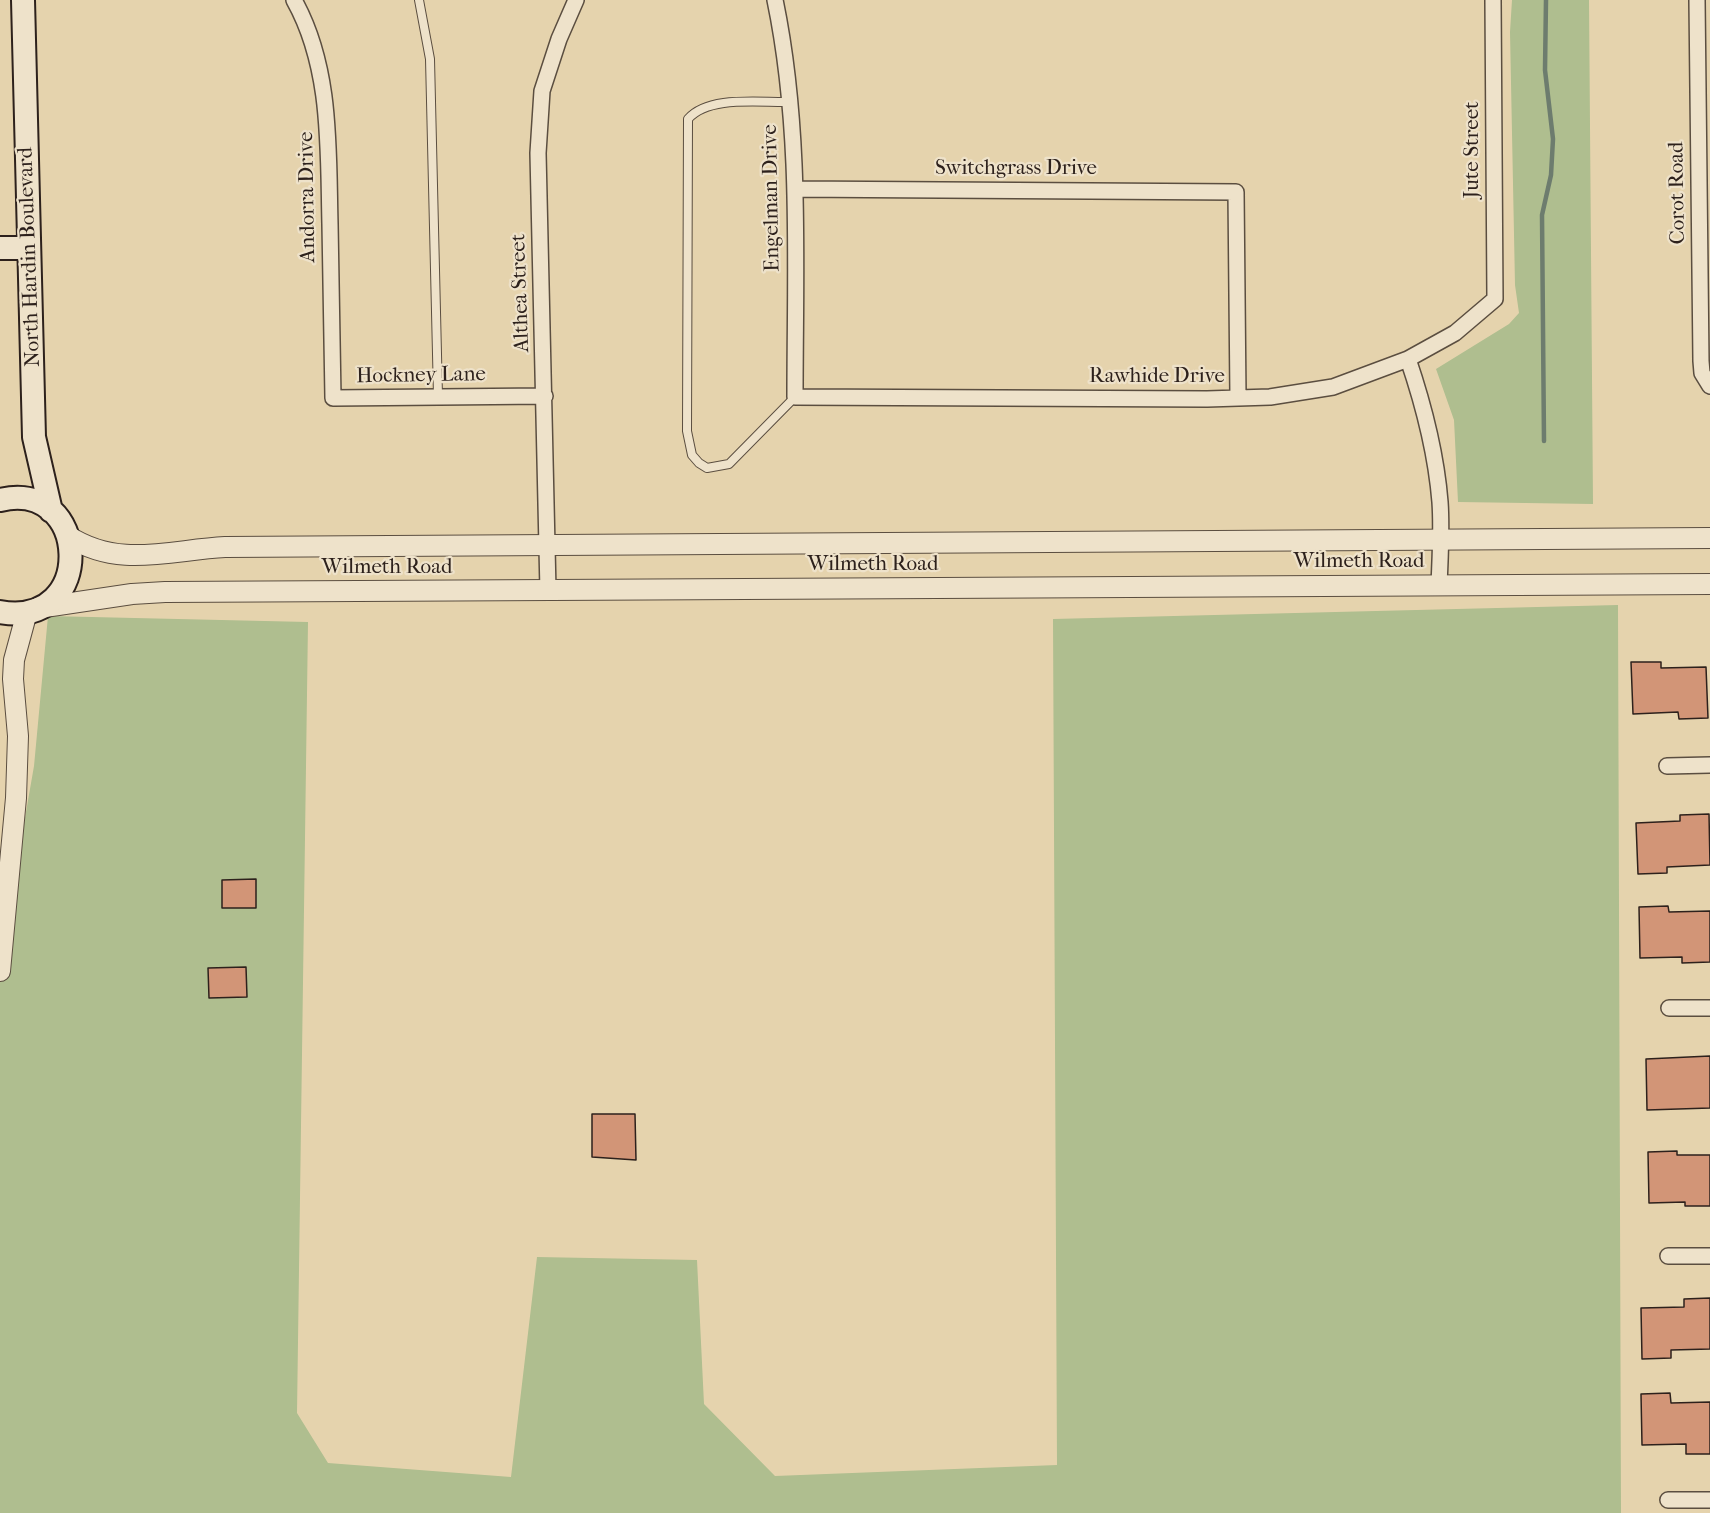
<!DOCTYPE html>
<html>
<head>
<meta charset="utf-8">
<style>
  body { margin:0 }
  canvas { display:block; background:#e5d3ad }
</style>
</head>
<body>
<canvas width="1710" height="1513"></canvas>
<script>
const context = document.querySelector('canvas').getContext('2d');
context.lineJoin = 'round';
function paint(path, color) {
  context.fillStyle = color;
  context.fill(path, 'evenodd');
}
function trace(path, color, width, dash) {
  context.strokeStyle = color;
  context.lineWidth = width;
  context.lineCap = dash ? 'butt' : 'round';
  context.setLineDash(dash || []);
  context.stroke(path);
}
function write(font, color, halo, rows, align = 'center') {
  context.font = font + ' "IM FELL French Canon",serif';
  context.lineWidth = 4.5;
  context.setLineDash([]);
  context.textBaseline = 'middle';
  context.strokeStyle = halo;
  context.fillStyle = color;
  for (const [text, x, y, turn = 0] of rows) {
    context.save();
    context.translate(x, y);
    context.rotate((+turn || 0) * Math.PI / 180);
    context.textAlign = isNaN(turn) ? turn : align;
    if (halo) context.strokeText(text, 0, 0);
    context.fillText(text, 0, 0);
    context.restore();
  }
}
paint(new Path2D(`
  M1512,0H1589L1593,504L1458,502L1454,420L1436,369L1509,324L1519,313L1515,285L1510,32Z
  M1618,605L1621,1513H0V961L34,766L48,616L308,622L297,1413L328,1463L511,1477L537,1257L697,1260L704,1404L775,1476L1057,1465L1053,619Z`), '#afbe8f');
trace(new Path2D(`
  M1544,441L1542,215L1551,175L1553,139L1545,70L1546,0`), '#6d7c6e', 4.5);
const building = new Path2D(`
  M1631,662H1661V668L1706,667L1708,718L1679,719L1678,712L1633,714Z
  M1709,814L1710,865L1667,867V873L1638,874L1636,823L1680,821V815Z
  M256,879V908H222V880Z
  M1668,906L1669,912L1710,911V962L1682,963V957L1640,958L1639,907Z
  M246,967L247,997L209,998L208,968Z
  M1710,1056V1108L1647,1110L1646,1059Z
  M592,1114H635L636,1160L592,1157Z
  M1677,1151V1155H1710V1206H1685V1202L1649,1203L1648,1152Z
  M1710,1298V1349L1671,1350V1358L1642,1359L1641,1308L1684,1307V1299Z
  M1670,1393L1671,1403L1710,1402V1454H1686V1444L1642,1445L1641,1394Z`);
paint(building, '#d29577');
trace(building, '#2d211c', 1.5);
const service = new Path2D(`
  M419,0L430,59L438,396
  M791,102C760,103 709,95 688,119L687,431L692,455L699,463L707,468L729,464L795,397`);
const minor = new Path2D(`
  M294,0C332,68 328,149 330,224C331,282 332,340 333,398L545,396
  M775,0C802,130 795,265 795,397L1207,399L1270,397L1333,387L1408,359L1455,333L1495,299L1493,0
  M1697,0L1701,361L1702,373L1710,386
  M795,189L1236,192L1238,398
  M1408,359C1424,406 1436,452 1440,502C1442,530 1440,558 1439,586
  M548,591L538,153L542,91L559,39L576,0
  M1667,766L1710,765
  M1669,1008H1710
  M1668,1256H1710
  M1668,1500H1710`);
const tertiary = new Path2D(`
  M68,536C119,569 169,550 225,547L1710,538
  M38,608L132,594L165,592L1710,584
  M0,971L16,798L18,736L13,679L14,660L27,612`);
const secondary = new Path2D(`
  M23,0L34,437L51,511
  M0,248H29
  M0,500C90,478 98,629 0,612`);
trace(service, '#5b4e40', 10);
trace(minor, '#5b4e40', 18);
trace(tertiary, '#5b4e40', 22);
trace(secondary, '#2d211c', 26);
trace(service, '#eee2ca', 8);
trace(minor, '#eee2ca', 15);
trace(tertiary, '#eee2ca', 20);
trace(secondary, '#eee2ca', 22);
write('21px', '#2d211c', '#eee2ca', [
  ["Jute Street",1473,150,-90],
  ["Switchgrass Drive",1016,169],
  ["Corot Road",1678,193,-91],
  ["Andorra Drive",308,197,-91],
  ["Engelman Drive",772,198,-91],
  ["North Hardin Boulevard",30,257,-92],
  ["Althea Street",521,293,-92],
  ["Hockney Lane",421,376,-1],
  ["Rawhide Drive",1157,377],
  ["Wilmeth Road",1359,562],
  ["Wilmeth Road",873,565],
  ["Wilmeth Road",387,568]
]);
</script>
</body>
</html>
